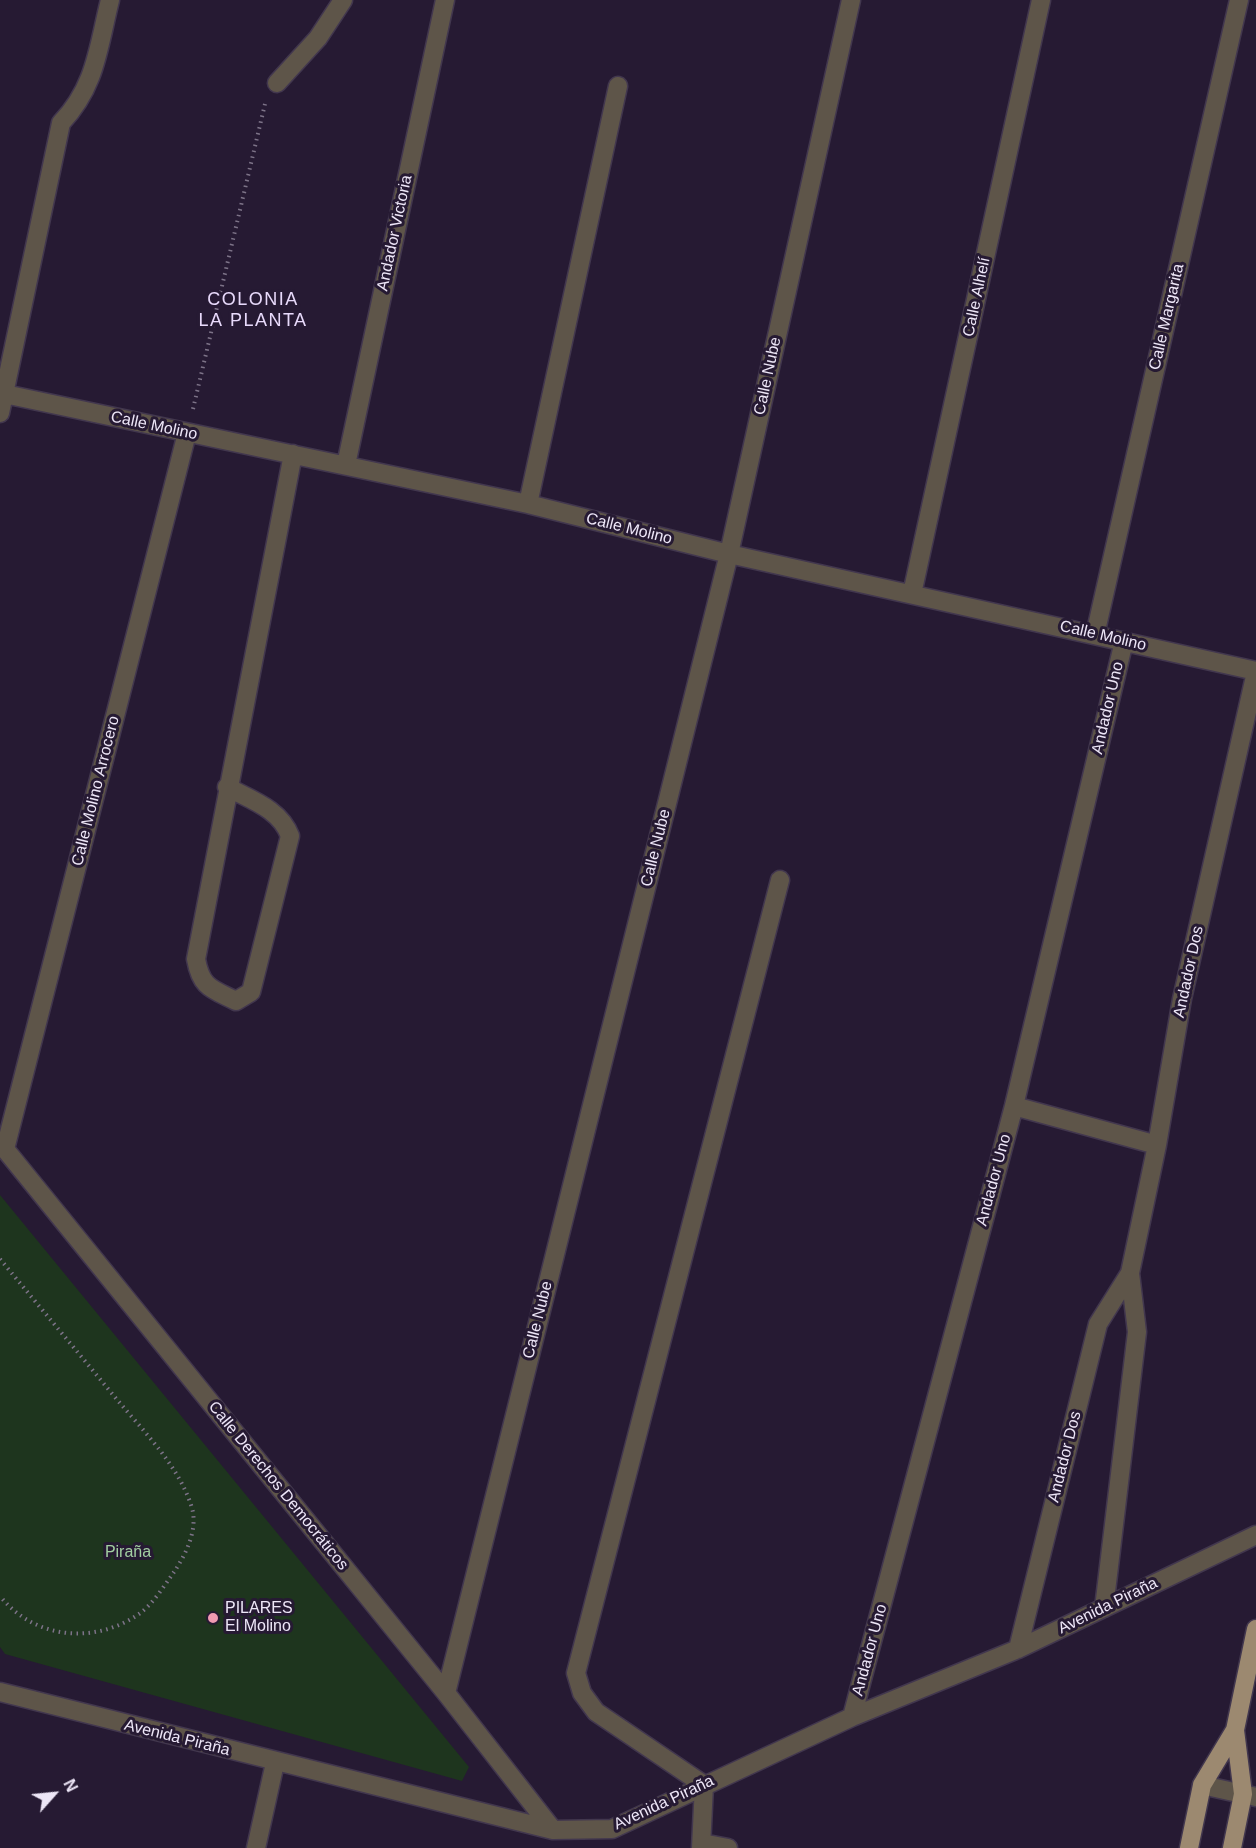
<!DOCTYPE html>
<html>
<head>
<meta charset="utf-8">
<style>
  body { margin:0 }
  #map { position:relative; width:1256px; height:1848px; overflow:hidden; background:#261a33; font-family:Arial,sans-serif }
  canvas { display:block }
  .north { position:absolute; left:24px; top:1764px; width:60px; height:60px; -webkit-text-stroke:4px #261a33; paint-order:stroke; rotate:63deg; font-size:16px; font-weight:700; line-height:24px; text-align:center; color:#ede6f7 }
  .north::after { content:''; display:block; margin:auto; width:21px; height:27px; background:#ede6f7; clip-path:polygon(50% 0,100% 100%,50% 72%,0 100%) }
</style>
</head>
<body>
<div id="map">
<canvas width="1256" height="1848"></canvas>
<div class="north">N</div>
</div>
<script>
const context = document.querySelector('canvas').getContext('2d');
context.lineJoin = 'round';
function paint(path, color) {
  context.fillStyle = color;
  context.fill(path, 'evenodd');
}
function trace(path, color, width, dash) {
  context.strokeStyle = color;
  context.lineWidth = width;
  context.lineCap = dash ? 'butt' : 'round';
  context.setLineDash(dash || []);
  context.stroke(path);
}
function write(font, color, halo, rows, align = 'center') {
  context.font = font + ' Arial,sans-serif';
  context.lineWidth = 6;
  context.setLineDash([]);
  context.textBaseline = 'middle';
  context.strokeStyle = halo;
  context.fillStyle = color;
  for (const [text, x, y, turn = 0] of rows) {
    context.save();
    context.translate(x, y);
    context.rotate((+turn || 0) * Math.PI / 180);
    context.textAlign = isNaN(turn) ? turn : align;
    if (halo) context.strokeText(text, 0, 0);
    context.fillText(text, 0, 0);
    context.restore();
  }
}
paint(new Path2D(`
  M0,1195L469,1767L462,1781L5,1654L0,1647Z`), '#1e351e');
const minor = new Path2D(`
  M277,83L318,38L343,0
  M0,393L528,504L729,554L1256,671
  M0,413L61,123C96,86 98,48 110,0
  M346,465L445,0
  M528,504L618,86
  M912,594L1041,0
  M1095,635L1239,0
  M227,787C251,800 280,809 290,836L251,992L236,1001C212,989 201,988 196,959L293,454
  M1014,1106L1157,1145
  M0,1143L446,1693L553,1830
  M5,1149L187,433
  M1104,1608L1137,1332L1130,1273L1157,1145L1182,999L1256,672
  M1018,1649L1098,1324L1130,1273
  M0,1692L553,1830L612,1829L852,1717L1018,1649L1256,1535
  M446,1693L729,554L851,0
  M852,1717L1014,1106L1124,641
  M1202,1785L1256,1797
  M702,1843L728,1848
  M256,1848L275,1763
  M701,1848L704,1785L596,1712L582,1693L576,1673L780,880`);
const major = new Path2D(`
  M1189,1848L1202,1785L1235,1730L1256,1629
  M1232,1848L1243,1794L1235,1730`);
trace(minor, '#42374e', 21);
trace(major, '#42374e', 21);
trace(new Path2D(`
  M193,409L265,104
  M0,1259C38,1305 76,1350 114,1396C142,1430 179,1465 192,1508C198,1530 186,1554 174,1572C164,1586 153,1604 139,1614C94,1645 34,1639 0,1596`), '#7d7388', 4, [1.5, 4.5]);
trace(minor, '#5e5549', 18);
trace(major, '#9c8970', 18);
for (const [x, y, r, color] of [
  [213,1618,6,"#f19ab2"]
]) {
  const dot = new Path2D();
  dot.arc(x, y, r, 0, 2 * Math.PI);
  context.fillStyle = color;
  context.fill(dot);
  trace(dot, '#261a33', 2);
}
write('16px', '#ede6f7', '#261a33', [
  ["Andador Victoria",395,233,-78],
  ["Calle Alhelí",977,297,-78],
  ["Calle Margarita",1167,317,-77],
  ["Calle Nube",768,376,-78],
  ["Calle Molino",154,426,12],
  ["Calle Molino",629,529,14],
  ["Calle Molino",1103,636,13],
  ["Andador Uno",1108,708,-77],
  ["Calle Molino Arrocero",96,791,-76],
  ["Calle Nube",656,848,-76],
  ["Andador Dos",1189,972,-78],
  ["Andador Uno",994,1180,-75],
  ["Calle Nube",538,1320,-76],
  ["Andador Dos",1065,1457,-76],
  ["Calle Derechos Democráticos",278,1486,51],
  ["Avenida Piraña",1108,1606,-26],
  ["Andador Uno",870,1650,-75],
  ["Avenida Piraña",177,1738,14],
  ["Avenida Piraña",664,1803,-25]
]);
write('16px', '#a2cfa1', '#261a33', [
  ["Piraña",128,1553]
]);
write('16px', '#ede6f7', '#261a33', [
  ["PILARES",225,1609],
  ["El Molino",225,1627]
], 'left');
context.letterSpacing = '1.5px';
write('18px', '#e8dafb', '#261a33', [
  ["COLONIA",253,300],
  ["LA PLANTA",253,321]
]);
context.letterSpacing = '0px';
</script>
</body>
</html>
